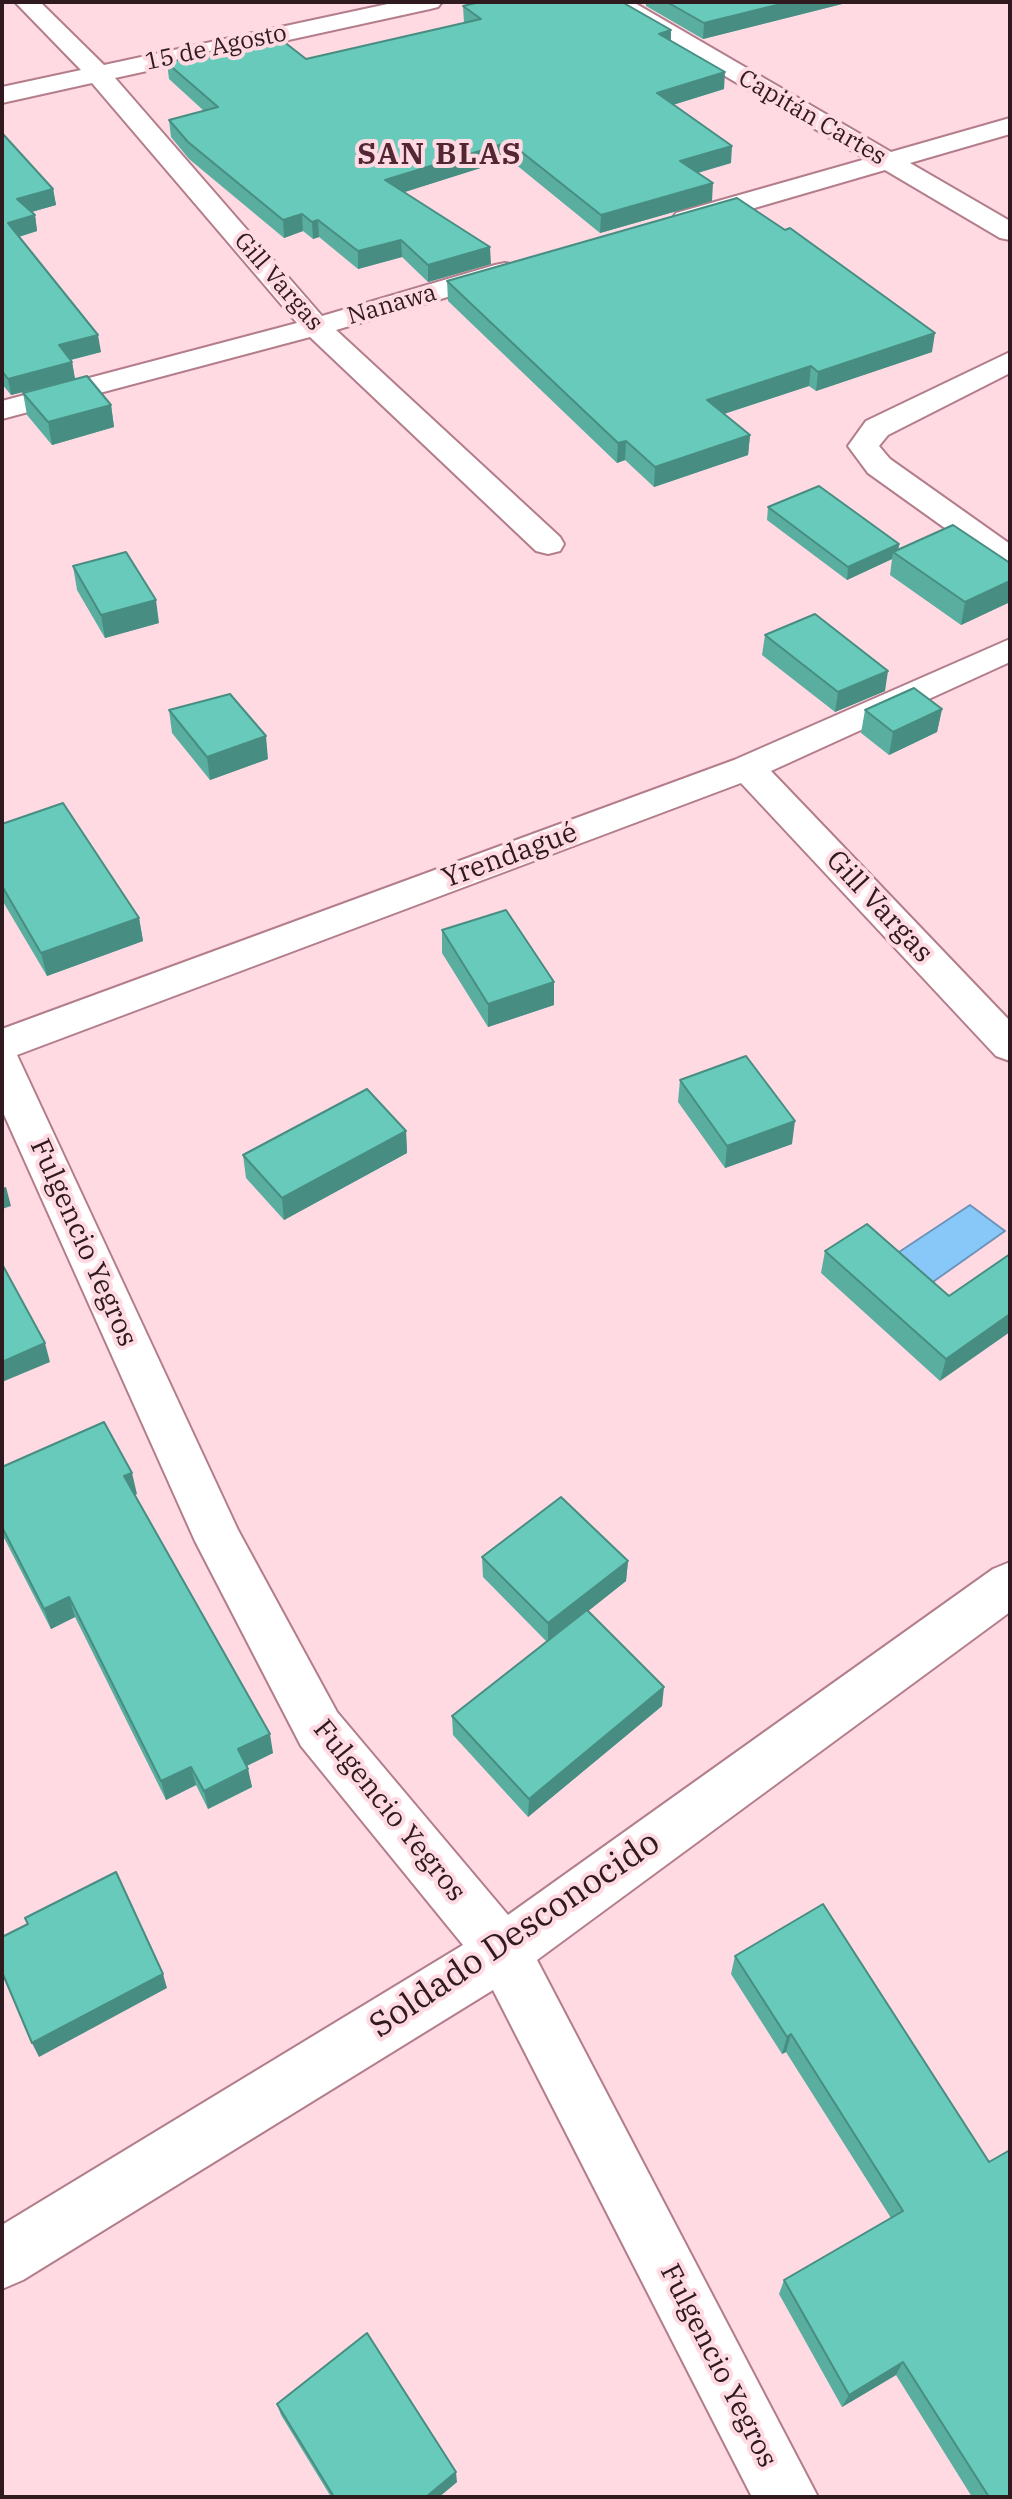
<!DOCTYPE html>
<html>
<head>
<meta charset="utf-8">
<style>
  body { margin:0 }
  #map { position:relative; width:1012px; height:2499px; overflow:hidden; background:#ffdae3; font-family:"IBM Plex Serif",serif }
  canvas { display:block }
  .frame { position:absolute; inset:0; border:4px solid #2f1a1f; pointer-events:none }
</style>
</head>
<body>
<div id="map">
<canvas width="1012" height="2499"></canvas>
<div class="frame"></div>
</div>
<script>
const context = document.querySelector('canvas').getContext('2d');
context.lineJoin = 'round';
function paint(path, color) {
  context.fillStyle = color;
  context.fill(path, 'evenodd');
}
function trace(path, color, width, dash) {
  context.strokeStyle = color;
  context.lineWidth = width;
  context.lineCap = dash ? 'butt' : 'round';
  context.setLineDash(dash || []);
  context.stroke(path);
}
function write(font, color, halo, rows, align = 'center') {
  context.font = font + ' "IBM Plex Serif",serif';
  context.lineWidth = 8;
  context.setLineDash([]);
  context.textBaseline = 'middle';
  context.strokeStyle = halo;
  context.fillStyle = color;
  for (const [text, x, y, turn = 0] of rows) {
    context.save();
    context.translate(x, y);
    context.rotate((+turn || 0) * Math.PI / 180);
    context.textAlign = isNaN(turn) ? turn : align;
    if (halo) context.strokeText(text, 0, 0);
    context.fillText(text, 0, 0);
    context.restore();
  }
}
const water = new Path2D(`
  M970,1205L1005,1231L930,1284L896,1254Z`);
paint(water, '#87c8f9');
trace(water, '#6d94b8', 2);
const minor = new Path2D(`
  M15,2H40L104,65L397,2H442L438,7L430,9L115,78L322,316L495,265L505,263L515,265L519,271L515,277L336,330L560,537L564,544L560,551L548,554L536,551L310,337L2,419V401L297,323L92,83L2,103V87L81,70Z
  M604,2H633L891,152L1010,118V134L910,163L1010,221V240L1000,238L885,170L696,225H676L672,219L676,213L866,159L608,7Z
  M1010,352V373L888,435L879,446L890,459L1010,544V569L998,566L868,473L848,446L866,421Z
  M1010,639V662L771,771L1010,1021V1061L996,1056L741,783L17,1055L238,1530L337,1712L508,1915L993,1569L1010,1562V1612L537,1960L818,2497H752L493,1990L23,2280L2,2289V2225L463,1945L301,1746L195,1541L2,1110V1029L734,760Z`);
trace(minor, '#b37d8b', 4);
paint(minor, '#fff');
paint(new Path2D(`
  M646,2H850L703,39L646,6Z
  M463,6L671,30V41L724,89L673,105L731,163L698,173L712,201L600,233L509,159L404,192L491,264L428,282L402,257L358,269L319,237L313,239L303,231L284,238L189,159L171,137L169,120L204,111L169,79L167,63L232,54L306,59L464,23Z
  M2,133L53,189L56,205L32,212L35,215L37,231L19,237L101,352L71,360L72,362L75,379L11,395L2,384Z
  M447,281L932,352L816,391L809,386L724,414L750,435L748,455L654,487L625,460L617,463L448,301Z
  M23,393L111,405L114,427L52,445L27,415Z
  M768,507L899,544L898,549L1010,563V602L961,625L890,575L892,559L847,580L767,520Z
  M73,566L159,623L105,638L77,590Z
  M765,635L885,691L835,712L762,655Z
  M942,709L937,732L889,755L861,733L865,710Z
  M169,710L268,759L210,780L172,733Z
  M2,824L139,918L143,941L47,976L2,900Z
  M442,930L554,1005L488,1027L442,953Z
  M680,1080L792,1144L725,1168L678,1102Z
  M406,1131L407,1153L284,1220L246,1178L243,1155Z
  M825,1251L949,1296L1010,1254L940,1381L821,1273Z
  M2,1467L137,1494L134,1495L273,1753L247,1766L252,1787L208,1809L196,1785L166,1800L75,1617L51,1629L2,1534Z
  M482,1557L628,1561L626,1581L588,1611L662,1706L528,1817L453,1735L452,1716L547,1642L483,1577Z
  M823,1904L1010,2497H972L896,2375L842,2407L779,2294L784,2280L891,2218L786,2052L782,2054L731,1974L735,1956Z
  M277,2404L457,2482L439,2497H331L281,2415Z`), '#59aea0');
paint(new Path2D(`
  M789,2H850L703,39L704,23Z
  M671,30L670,47L659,34Z
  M725,72L724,89L656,110L657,93Z
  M509,142V159L386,198L385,180Z
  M732,146L731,163L679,178L680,161Z
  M713,183L712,201L600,233L601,215Z
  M53,189L56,205L20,215L17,199Z
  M302,214L303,231L284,238L283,220Z
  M35,215L37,231L11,239L8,223Z
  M318,220L319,237L313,239L312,222Z
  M401,240L402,257L358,269V251Z
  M490,247L491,264L428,282V265Z
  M935,333L932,352L816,391L818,372Z
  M98,335L101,352L62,362L59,345Z
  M72,362L75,379L11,395L8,379Z
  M811,366L809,386L705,420L707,400Z
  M111,405L114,427L52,445L48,422Z
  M750,435L748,455L654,487L655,467Z
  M626,441L625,460L617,463L618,443Z
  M899,544L898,554L893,552L892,559L847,580L848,567Z
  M1010,581V602L961,625L965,602Z
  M156,600L159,623L105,638L101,615Z
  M888,671L885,691L835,712L838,692Z
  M942,709L937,732L889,755L893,732Z
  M266,736L268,759L210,780L207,757Z
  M139,918L143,941L47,976L41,953Z
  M554,982V1005L488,1027V1004Z
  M795,1121L792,1144L725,1168L727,1146Z
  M406,1131L407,1153L284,1220L282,1198Z
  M6,1187L11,1206L2,1209V1188Z
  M1010,1314V1332L940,1381L946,1359Z
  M45,1343L50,1362L2,1382V1362Z
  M132,1473L137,1494L129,1497L124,1476Z
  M628,1561L626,1581L548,1643V1623Z
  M69,1597L75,1617L51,1629L44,1609Z
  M664,1687L662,1706L528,1817L529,1799Z
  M270,1734L273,1753L242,1768L238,1749Z
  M191,1767L196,1785L166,1800L161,1781Z
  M248,1769L252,1787L208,1809L204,1791Z
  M163,1974L167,1988L39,2057L32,2043Z
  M791,2034L786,2052L782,2054L787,2037Z
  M903,2362L896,2375L842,2407L849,2395Z
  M456,2472L457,2482L439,2497H426Z`), '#488d82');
const building = new Path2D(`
  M480,2H622L671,30L659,34L725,72L657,93L732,146L680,161L713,183L601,215L509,142L385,180L490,247L428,265L401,240L358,251L318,220L312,222L302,214L283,220L188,142L169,120L218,107L167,63L225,48L232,54L283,41L306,59L481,19L463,6Z
  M667,2H789L704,23Z
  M2,133L53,189L17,199L35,215L8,223L98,335L59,345L72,362L8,379L2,371Z
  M737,198L785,230L790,228L935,333L818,372L811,366L707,400L750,435L655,467L626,441L618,443L447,281Z
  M87,376L111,405L48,422L23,393Z
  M819,486L899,544L848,567L768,507Z
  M953,525L1010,563V581L965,602L893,552Z
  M126,552L156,600L101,615L73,566Z
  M815,614L888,671L838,692L765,635Z
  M914,688L942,709L893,732L865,710Z
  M230,694L266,736L207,757L169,710Z
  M63,803L139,918L41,953L2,886V824Z
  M506,910L554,982L488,1004L442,930Z
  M746,1056L795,1121L727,1146L680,1080Z
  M367,1089L406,1131L282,1198L243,1155Z
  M867,1224L949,1296L1010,1254V1314L946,1359L825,1251Z
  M2,1264L45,1343L2,1362Z
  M104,1422L132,1473L124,1476L270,1734L238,1749L248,1769L204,1791L191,1767L161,1781L69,1597L44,1609L2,1527V1467Z
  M561,1497L628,1561L548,1623L482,1557Z
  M587,1610L664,1687L529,1799L452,1716Z
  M116,1872L163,1974L32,2043L2,1972V1937L28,1924L25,1918Z
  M823,1904L989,2162L1010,2150V2497H989L903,2362L849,2395L784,2280L903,2211L791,2034L787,2037L735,1956Z
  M367,2333L456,2472L426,2497H334L277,2404Z`);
paint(building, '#67caba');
trace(building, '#488d82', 2);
write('24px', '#2f1a1f', '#ffdae3', [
  ["15 de Agosto",216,48,-12],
  ["Capitán Cartes",812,118,30],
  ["Gill Vargas",278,282,49],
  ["Nanawa",392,305,-16]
]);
write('28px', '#2f1a1f', '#ffdae3', [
  ["Yrendagué",510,856,-20],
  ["Gill Vargas",879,907,47],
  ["Fulgencio Yegros",83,1243,66],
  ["Fulgencio Yegros",389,1811,51],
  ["Fulgencio Yegros",718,2366,63]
]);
context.letterSpacing = '2px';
write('bold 30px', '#532633', '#ffdae3', [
  ["SAN BLAS",440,155]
]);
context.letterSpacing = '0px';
write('34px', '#2f1a1f', '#ffdae3', [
  ["Soldado Desconocido",515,1935,-34]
]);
</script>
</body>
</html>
